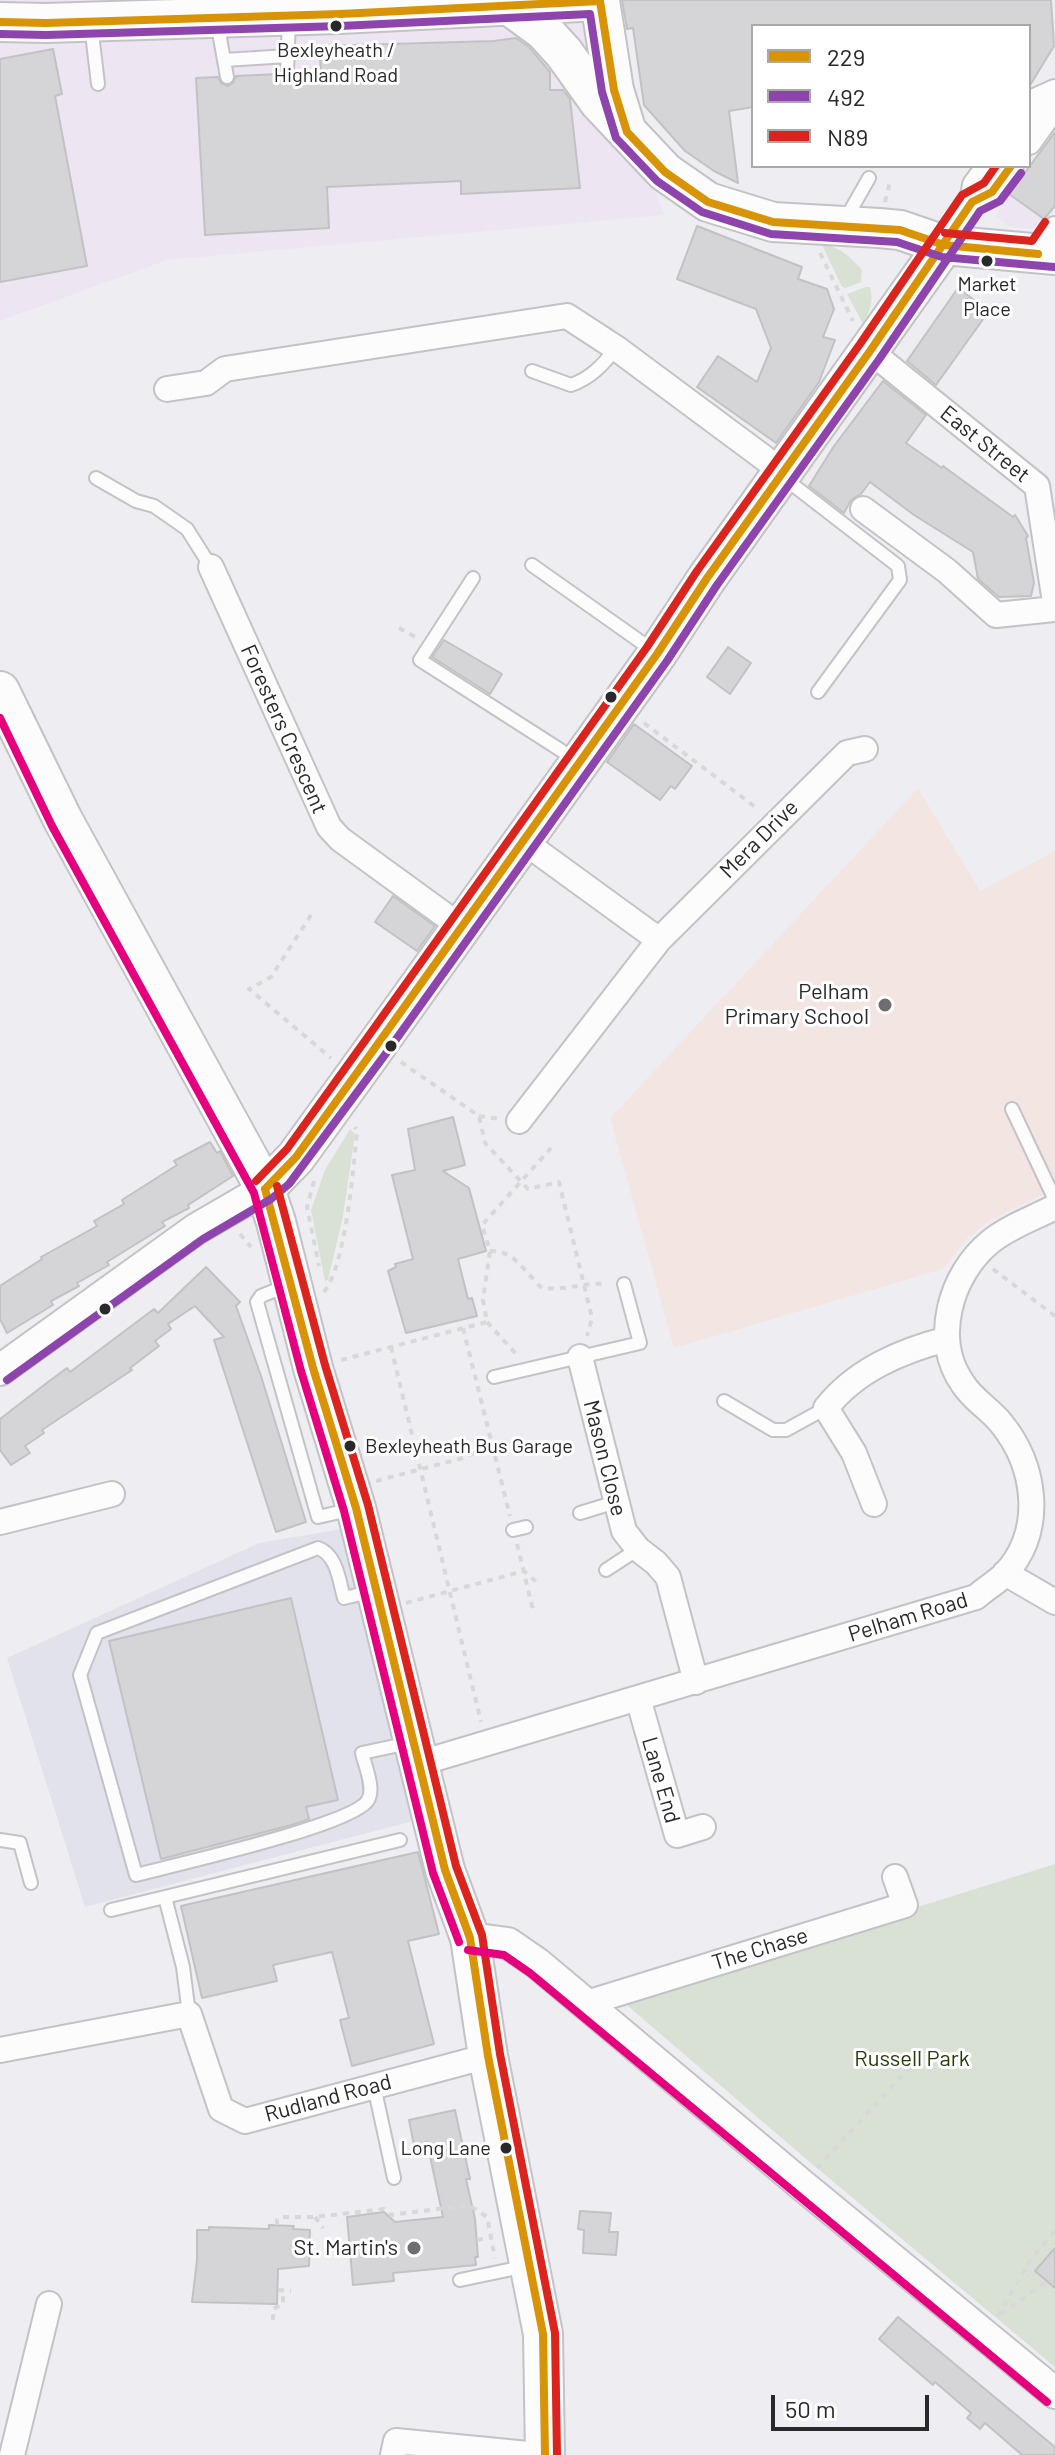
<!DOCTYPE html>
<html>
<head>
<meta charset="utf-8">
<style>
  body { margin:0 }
  #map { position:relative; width:1055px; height:2455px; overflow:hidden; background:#eeeef2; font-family:Barlow,sans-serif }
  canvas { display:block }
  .legend { position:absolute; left:751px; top:24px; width:280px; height:144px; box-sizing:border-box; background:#fff; border:2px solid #a9a9aa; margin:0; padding:10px 14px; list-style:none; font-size:24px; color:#29292b }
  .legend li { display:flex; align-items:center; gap:16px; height:40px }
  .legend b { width:40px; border:2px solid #a9a9aa }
  .scale { position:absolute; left:771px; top:2395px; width:158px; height:36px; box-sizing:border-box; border:4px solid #29292b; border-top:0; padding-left:10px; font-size:24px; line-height:28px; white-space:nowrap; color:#29292b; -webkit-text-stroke:6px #fff; paint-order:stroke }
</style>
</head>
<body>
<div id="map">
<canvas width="1055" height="2455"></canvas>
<ul class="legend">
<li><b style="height:10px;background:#d89306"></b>229</li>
<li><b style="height:10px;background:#8e44ad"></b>492</li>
<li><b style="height:10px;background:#dc241f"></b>N89</li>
</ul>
<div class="scale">50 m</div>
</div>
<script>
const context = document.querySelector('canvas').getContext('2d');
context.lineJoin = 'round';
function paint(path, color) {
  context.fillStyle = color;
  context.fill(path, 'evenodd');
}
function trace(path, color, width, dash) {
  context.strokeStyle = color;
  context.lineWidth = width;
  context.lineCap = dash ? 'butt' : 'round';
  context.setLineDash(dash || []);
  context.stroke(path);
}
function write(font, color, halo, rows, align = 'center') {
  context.font = font + ' Barlow,sans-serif';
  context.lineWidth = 6;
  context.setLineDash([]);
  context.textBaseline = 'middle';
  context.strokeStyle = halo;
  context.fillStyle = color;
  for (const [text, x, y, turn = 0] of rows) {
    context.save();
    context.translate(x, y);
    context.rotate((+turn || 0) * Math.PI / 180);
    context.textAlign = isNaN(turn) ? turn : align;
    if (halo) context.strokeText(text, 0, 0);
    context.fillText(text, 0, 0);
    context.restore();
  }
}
paint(new Path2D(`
  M0,0H575L576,11L665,215L167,260L0,321Z
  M1055,132V206L1043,223L1030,229L1009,227L995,215Z`), '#ede5f1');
paint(new Path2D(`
  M347,1528L417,1820L85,1907L7,1658L259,1543Z`), '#e2e2ec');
paint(new Path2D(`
  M918,788L980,891L1055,851V1189L992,1219L967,1238L943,1269L674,1348L610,1118Z`), '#f2e5e2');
paint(new Path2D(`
  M824,245C840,247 851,257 862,270L861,282L846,288L842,287L823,247Z
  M866,287H870C874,302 870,311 863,324L847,294Z
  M350,1129L355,1134L343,1216L328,1280L325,1281L311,1210L325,1170Z
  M1055,1864V2367L805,2158L621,2000Z`), '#d9e1d5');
const building = new Path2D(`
  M622,0H1051L1054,46L1029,87V26H753V107L729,111L738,183L714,171L685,151L644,105L633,28L627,29Z
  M516,38L529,47L550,72V90H563L570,99L580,188L461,194V181L327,187L329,228L205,235L196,78L218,77L221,83L228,86L233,83L236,76L278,74L283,81H290L296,73L321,71L319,46L494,41Z
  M53,49L62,94L55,96L87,266L0,282V59Z
  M1055,132V206L1044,219L1009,194Z
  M697,226L802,267L798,279L827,289L834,309L823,337L835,340L819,382L776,443L697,387L718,356L757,382L771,348L756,309L677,279Z
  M958,288L989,311L936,385L907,361Z
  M883,381L926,415L906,443L942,468L943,466L1013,517L1015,515L1028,536L1026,538L1034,583L1031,596L999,597L978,579L973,552L914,515L870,482L861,494L851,500L844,513L809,486L834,446Z
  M444,640L502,674L490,694L432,657Z
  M728,647L751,663L730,694L707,677Z
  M634,724L692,766L675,789L671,786L660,800L607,762Z
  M393,896L435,926L417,951L375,922Z
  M453,1117L465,1165L443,1171L469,1188L486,1251L458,1259L468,1299L472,1298L477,1316L406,1333L388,1271L396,1267L395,1264L413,1259L392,1175L415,1170L408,1129Z
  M210,1142L217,1153L220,1151L233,1176L188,1205L189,1208L162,1222L165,1226L107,1262L109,1265L77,1283L79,1286L51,1301L53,1305L7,1333L0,1319V1286L42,1259L41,1257L97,1226L94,1221L124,1204L122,1200L177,1165L174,1161Z
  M206,1267L240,1302L236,1306L261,1376L306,1522L276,1532L214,1340L224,1337L195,1306L168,1324L171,1329L155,1341L159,1346L130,1368L132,1370L42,1430L44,1433L25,1446L30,1453L11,1465L0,1450V1419L48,1382L67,1368L70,1372L154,1309L158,1313Z
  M291,1598L338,1800L306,1807L309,1819L295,1824L161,1859L109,1641Z
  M418,1852L439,1934L408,1941L434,2044L352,2066L340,2020L349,2018L332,1952L273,1965L277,1981L202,1998L181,1906Z
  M455,2110L470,2179H466L475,2219L478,2257H475L476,2265L393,2273L394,2281L353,2285L347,2217L384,2212L395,2222L443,2217L427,2142L414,2145L409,2120Z
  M580,2211L611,2213L609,2232H618L616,2255L583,2253L584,2230L578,2229Z
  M269,2225L294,2226L293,2229L310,2230L309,2266L278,2269L277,2304L192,2302L197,2260V2230H209V2227L269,2229Z
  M1055,2248V2288L1035,2271Z
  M898,2317L1055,2447V2455H1022L985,2423L980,2429L967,2418L971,2413L935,2382L933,2385L879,2339Z`);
paint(building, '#d5d5d8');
trace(building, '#c2c2c5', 2);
const service = new Path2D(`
  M217,21L227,77
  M91,25L98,84
  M224,60L288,56
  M287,73L289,19
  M845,220L869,178
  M532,371L571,385C591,378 603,365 616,348
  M96,478L136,501L154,506L187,529L211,567
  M784,478L898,566L900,580L818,692
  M532,565L655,652
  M473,578L420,660L576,760
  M1012,1109L1055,1200
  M286,1286L261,1296L257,1302L318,1517L353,1509
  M494,1377L640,1343L624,1284
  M724,1401L773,1430H786L826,1408
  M580,1513L616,1502
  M513,1530L526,1527
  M606,1570L638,1549
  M374,1591L344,1598C339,1580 337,1555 318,1548L97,1633L80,1675L136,1875C173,1865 354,1825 368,1800C375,1788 365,1766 362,1753L409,1743
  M0,1840L20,1843L31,1883
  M111,1910L165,1897
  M189,2014L183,1967L165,1897L400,1840
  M374,2086L394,2178
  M460,2280L527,2266`);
const minor = new Path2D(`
  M1029,110L1035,101L1055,92
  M1029,142L1053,108L1055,92
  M972,202L992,192L1011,166
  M944,245L972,202L975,185L989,166
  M1038,254L1055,229
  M870,351L1037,486L1055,602
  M167,389L206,383L225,369L567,316L616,348L783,472
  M863,509L947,571L996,615L1055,609
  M211,567L329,827L340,839L461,927
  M659,940L847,753L865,749
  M519,1121L659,940L523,841
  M580,1357L624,1531L638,1549L656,1563L668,1577L696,1682
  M874,1504L854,1453L826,1408C856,1370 901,1351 947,1339
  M0,1522L112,1494
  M1005,1573L1055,1602
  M638,1698L677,1835L703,1827
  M417,1764L976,1597C985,1589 997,1582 1005,1574C1045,1530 1036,1466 1001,1423C990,1409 973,1400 963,1384C931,1339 951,1274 990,1242C1008,1227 1034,1218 1055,1207
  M587,2003L905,1905L895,1877
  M0,2050L189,2014L221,2109L245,2121L488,2056
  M12,2455L49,2304
  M393,2455L396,2441L538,2455`);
const tertiary = new Path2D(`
  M0,1370L196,1229L265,1189
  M470,1938L508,1943L537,1963L802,2185L1055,2393`);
const primary = new Path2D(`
  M510,6L544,31L564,53L599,102L665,172L708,202L773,222L879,228L900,230L944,245L1055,255
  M0,22L46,23L340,14L600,1L614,90L627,132
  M0,691L63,820L250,1161L265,1189L276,1222L313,1368L356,1508L445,1870L470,1938L488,2056L543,2334L545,2455
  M265,1189L296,1157L377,1045L657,654L707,578L944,245`);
trace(service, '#c3c3c7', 16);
trace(minor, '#c3c3c7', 28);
trace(tertiary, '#c3c3c7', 34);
trace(primary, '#c3c3c7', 42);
trace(new Path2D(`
  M885,202L890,182
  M820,253L853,321
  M399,628L417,638
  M644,723L758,809
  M311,915L271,977L249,989L331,1058
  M401,1062L479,1116L485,1143L528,1189L559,1182L592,1318L587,1336
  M479,1116L500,1119
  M314,1181L307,1207L319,1266
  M240,1234L251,1247
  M490,1251C515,1250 525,1273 542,1288C565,1291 585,1282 607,1284
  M993,1269L1055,1316
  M324,1292C346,1264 353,1170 357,1132L355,1127
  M487,1322L518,1356
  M463,1328L510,1516
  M391,1347L481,1722
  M341,1360L487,1322L483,1300L490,1251L482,1225L551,1148
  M376,1481L463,1458L492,1445
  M517,1544L534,1614
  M406,1603L524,1571L540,1585
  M817,2168L913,2064
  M315,2217L323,2228
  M277,2225V2220L281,2217H315L384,2209L391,2215L469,2205L487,2217L495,2258
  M477,2240L490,2238
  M278,2290L291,2291
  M1001,2314L1047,2281
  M998,2316L1030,2261L1055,2230
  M273,2320V2309L283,2304V2290`), '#d8d8d8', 4, [6, 6]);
trace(service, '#fcfcfd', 12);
trace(minor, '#fcfcfd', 24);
trace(tertiary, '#fcfcfd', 30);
trace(primary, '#fcfcfd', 38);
trace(new Path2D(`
  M0,22L46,23L340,14L600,1L614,90L627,132L665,172L708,202L773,222L900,230L944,245L1038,254
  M265,1189L313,1368L356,1508L445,1870L470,1938L488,2056L543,2334L545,2455
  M265,1189L296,1157L377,1045L657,654L707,578L870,351L972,202L992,192L1011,166`), '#d89306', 8);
trace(new Path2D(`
  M0,34L46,35L340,26L590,14L602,92L616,138L657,181L702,212L771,234L897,242L942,257L1054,267
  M7,1380L203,1239L271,1199L289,1184L387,1052L667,661L717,585L880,358L980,211L1000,201L1021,173`), '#8e44ad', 8);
trace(new Path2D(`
  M945,233L1032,241L1045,222
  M256,1181L287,1149L367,1038L647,647L697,571L860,344L962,195L984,183L996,166
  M277,1186L325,1365L368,1505L456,1866L482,1935L500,2054L555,2333L557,2455`), '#dc241f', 8);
trace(new Path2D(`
  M0,718L52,826L254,1193L301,1371L344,1511L433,1873L459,1942
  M468,1950L504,1955L530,1973L1047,2402`), '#e5007d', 8);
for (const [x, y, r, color] of [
  [336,26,7,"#29292b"],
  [987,261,7,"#29292b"],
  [611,697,7,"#29292b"],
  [885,1005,8,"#6e6e71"],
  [391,1046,7,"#29292b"],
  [105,1309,7,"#29292b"],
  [350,1446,7,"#29292b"],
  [506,2148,7,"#29292b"],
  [414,2248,8,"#6e6e71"]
]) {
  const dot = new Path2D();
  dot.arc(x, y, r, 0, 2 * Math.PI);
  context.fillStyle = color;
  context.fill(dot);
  trace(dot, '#fff', 3);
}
write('20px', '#29292b', '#fff', [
  ["Bexleyheath /",336,50],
  ["Highland Road",336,75],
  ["Market",987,284],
  ["Place",987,309],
  ["Bexleyheath Bus Garage",365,1446,"left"],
  ["Long Lane",491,2148,"right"]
]);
write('22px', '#29292b', '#fff', [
  ["East Street",985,444,39],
  ["Foresters Crescent",284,729,66],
  ["Mera Drive",759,839,-45],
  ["Mason Close",605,1458,76],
  ["Pelham Road",908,1617,-17],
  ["Lane End",661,1780,74],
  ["The Chase",760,1949,-17],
  ["Rudland Road",328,2098,-15]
]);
write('22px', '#29292b', '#fff', [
  ["Pelham",869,992],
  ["Primary School",869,1017],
  ["St. Martin's",398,2248]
], 'right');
write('22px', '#253c08', '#fff', [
  ["Russell Park",912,2059]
]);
</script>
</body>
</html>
